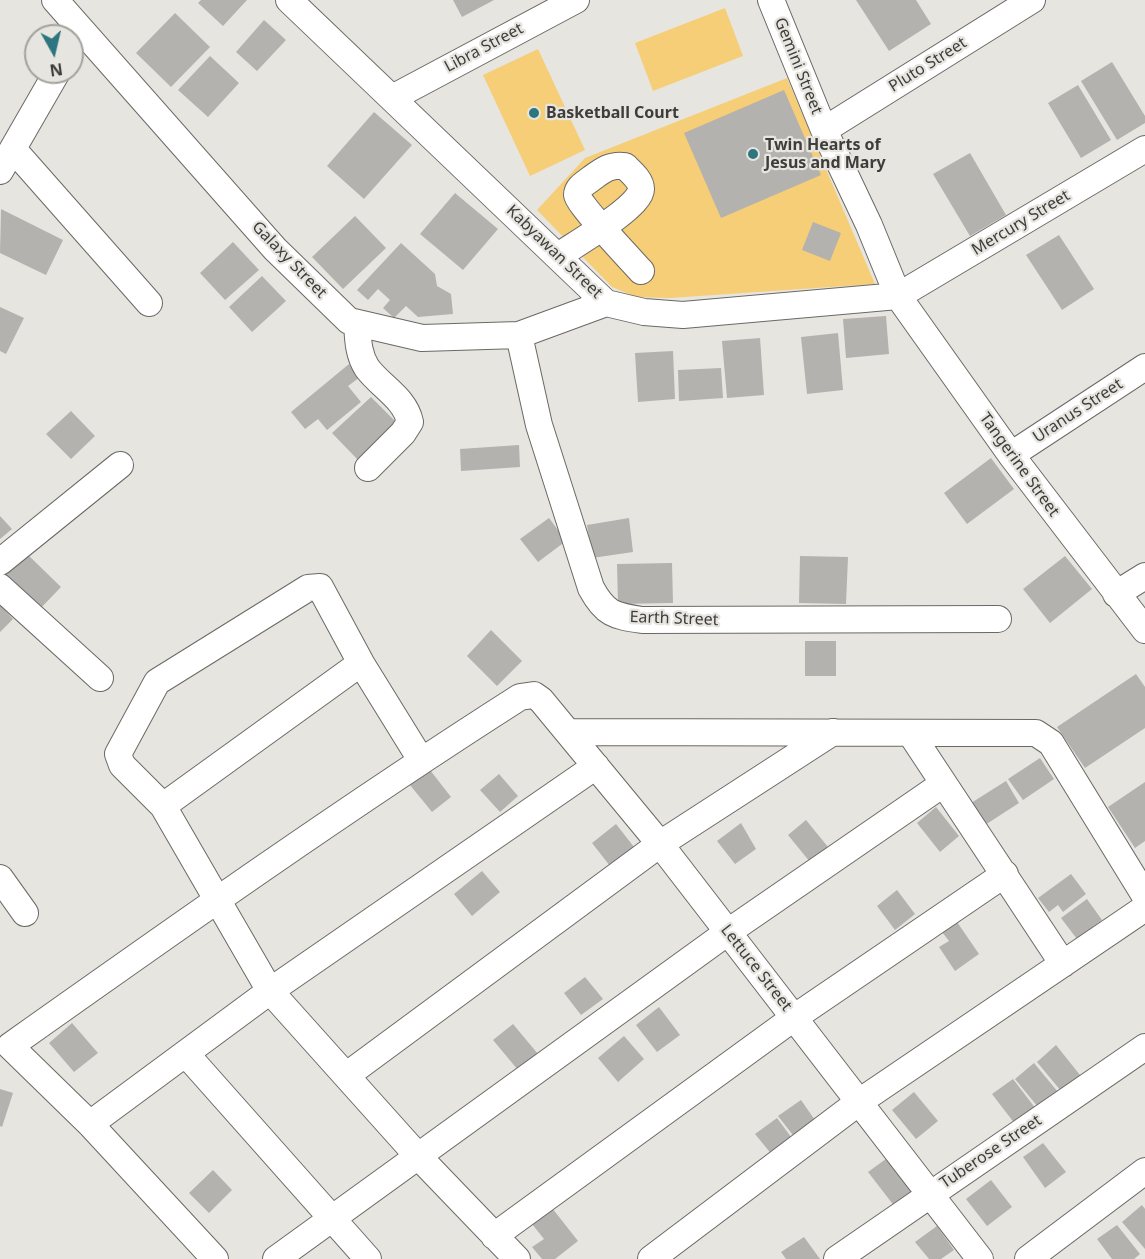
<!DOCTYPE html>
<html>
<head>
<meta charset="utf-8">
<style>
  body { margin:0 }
  #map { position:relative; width:1145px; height:1259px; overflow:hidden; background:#e7e5e0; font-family:"Noto Sans",sans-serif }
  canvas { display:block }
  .north { position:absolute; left:24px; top:24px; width:60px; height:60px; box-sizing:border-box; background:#e7e5e0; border:2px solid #a3a29e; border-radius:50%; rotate:172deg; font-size:16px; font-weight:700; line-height:24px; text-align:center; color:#3e3d3b }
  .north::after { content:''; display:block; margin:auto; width:21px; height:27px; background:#2d767f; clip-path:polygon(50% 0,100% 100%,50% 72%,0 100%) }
</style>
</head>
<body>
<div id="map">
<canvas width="1145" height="1259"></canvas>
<div class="north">N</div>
</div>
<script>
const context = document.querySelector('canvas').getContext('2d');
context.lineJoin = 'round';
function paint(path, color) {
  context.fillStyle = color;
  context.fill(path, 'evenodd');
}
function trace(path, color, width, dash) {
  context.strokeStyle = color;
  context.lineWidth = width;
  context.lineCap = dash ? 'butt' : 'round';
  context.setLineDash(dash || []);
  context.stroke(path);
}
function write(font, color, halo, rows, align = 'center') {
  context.font = font + ' "Noto Sans",sans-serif';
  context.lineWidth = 4.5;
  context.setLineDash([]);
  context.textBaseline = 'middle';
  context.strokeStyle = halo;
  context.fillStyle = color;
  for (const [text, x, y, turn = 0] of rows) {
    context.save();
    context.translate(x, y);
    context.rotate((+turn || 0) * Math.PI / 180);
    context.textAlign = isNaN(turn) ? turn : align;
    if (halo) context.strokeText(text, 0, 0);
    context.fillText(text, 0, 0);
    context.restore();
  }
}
paint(new Path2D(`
  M725,8L743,56L653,91L635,43Z
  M538,49L585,150L530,176L483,75Z
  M787,78L875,284L670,298L636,297L612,287L537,210L585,158Z`), '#f5ce77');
paint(new Path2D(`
  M201,0H247L223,26L198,3Z
  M453,0H494L462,17Z
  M856,0H916L931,24L889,51Z
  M175,13L210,47L171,87L136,53Z
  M264,20L286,40L257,71L236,52Z
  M210,56L239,83L208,117L178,90Z
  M1112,62L1145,116V123L1117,140L1081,81Z
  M1078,85L1111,140L1081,158L1048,103Z
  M784,90L821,175L721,218L684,133Z
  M374,112L412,145L364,199L327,166Z
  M970,153L1006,215L970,236L933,174Z
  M455,193L498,229L463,270L420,234Z
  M1,209L63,240L46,275L0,253Z
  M355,216L386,248L343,289L312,257Z
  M813,222L841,233L830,261L802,250Z
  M1059,235L1094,289L1062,310L1026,255Z
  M233,242L259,270L225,300L200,273Z
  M401,243L435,274L437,286L451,294L453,314L418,317L406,306L394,318L383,308L390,300L378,289L368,300L357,290Z
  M262,276L286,301L252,332L229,307Z
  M0,307L24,318L6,354L0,351Z
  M886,316L889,354L846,358L843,319Z
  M838,333L843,390L807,394L801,337Z
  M760,338L764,395L727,398L722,341Z
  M673,351L675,399L638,402L635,353Z
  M349,364L360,377L348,386L361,402L327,430L318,419L305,429L291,412Z
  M721,368L723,398L679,401L678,370Z
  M371,397L397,423L358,460L332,433Z
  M71,411L95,436L71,459L46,434Z
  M519,445L520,467L461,471L460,449Z
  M991,458L1014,489L967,524L944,493Z
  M0,516L12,529L0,539Z
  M549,518L566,541L538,562L520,539Z
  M629,518L633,552L592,558L587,525Z
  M25,552L61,587L38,611L2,577Z
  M800,556L848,557L846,604L799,603Z
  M1065,556L1092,589L1050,623L1023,589Z
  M672,563L673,603L618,604L617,564Z
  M0,605L13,619L0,632Z
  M491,630L522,661L497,686L467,656Z
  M805,641H836V676H805Z
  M1136,674L1145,687V728L1085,768L1057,727Z
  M1040,758L1054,779L1023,800L1008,779Z
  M430,770L451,797L432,812L410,785Z
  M499,774L518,796L500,812L480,790Z
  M1006,781L1019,803L985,825L971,803Z
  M1145,782V841L1135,848L1108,807Z
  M936,807L959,836L940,852L917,823Z
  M806,820L828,847L810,862L788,835Z
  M741,823L756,849L735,864L717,841Z
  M616,824L634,847L610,866L592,843Z
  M482,871L500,892L472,916L454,894Z
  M1071,874L1086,894L1063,912L1058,905L1049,912L1038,898Z
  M897,890L915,914L895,930L877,906Z
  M1087,899L1102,920L1077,939L1061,918Z
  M957,922L979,954L955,971L939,947L949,941L942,932Z
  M585,977L603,999L581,1015L564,993Z
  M659,1007L680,1035L657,1052L636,1025Z
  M72,1023L98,1053L74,1072L49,1043Z
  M513,1024L538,1054L518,1070L493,1040Z
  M624,1036L644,1059L618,1082L598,1058Z
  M1056,1045L1080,1075L1061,1091L1037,1062Z
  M1034,1063L1058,1092L1038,1107L1015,1079Z
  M1013,1079L1036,1109L1015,1124L992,1094Z
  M0,1089L13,1093L2,1127L0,1126Z
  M914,1092L938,1121L916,1139L892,1110Z
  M801,1100L817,1123L796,1139L778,1116Z
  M777,1118L794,1141L773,1156L755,1134Z
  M1043,1143L1066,1172L1045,1188L1023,1157Z
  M890,1156L916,1191L895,1207L868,1172Z
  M213,1170L232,1190L209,1213L189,1193Z
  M991,1180L1012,1207L987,1226L966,1199Z
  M1142,1205L1145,1209V1249L1122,1222Z
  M552,1208L578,1241L555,1259H542L532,1247L544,1239L532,1224Z
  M1117,1225L1140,1254L1134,1259H1112L1097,1239Z
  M937,1226L954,1250L941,1259H929L915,1242Z
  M804,1237L820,1259H786L781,1252Z`), '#b3b2ae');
const minor = new Path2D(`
  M55,0L275,249L349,321L422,338L519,335L606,303
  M289,0L606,303L644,312L683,315L898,296L1145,149
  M771,0L824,130L869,225L898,296L1011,455L1145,630
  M394,97L576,0
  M824,130L1032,0
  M13,149L149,303
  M0,171L57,72
  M558,256C574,245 642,206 641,189C641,180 631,172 625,166C611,164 603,170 592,178C586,183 577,187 577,195C578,204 631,260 641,271
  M357,323C358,339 358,354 367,368C381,387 405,398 410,422L403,433L368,468
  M519,335L539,425L591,588C605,614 614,616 642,620L998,619
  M1011,455L1145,367
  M0,562L120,465
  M0,587L100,678
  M1116,594L1145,576
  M568,732L1036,733L1051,743L1145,896
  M911,734L1063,964
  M421,760L361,663L320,587L308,588L157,682L118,754L122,765L163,806L270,991L417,1155L517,1259
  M163,806L361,663
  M0,878L25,913
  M186,1054L368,1259
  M347,1075L660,844L833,732
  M90,1124L270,991L596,766
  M494,1236L795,1017L1005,874
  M215,1259L90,1124L10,1046C178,927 346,808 520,697L534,695L541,700L660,844L980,1259
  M276,1259L728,932L943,784
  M651,1259L859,1102L1145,908
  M837,1259L1145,1047
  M1028,1259L1145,1171`);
trace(minor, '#6b6965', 28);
trace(minor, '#fff', 26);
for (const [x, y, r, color] of [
  [534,113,6,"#2d767f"],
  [753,154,6,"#2d767f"]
]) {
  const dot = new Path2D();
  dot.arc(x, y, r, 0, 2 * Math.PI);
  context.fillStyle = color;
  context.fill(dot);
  trace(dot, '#e7e5e0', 2);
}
write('16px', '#3e3d3b', '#e7e5e0', [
  ["Libra Street",484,48,-28],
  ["Pluto Street",928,65,-32],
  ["Gemini Street",798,66,68],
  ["Mercury Street",1021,223,-31],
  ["Kabyawan Street",554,252,44],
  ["Galaxy Street",289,260,46],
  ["Uranus Street",1078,411,-33],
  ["Tangerine Street",1019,465,54],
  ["Earth Street",674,619,2],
  ["Lettuce Street",756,968,52],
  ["Tuberose Street",991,1152,-34]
]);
write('bold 16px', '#3e3d3b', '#e7e5e0', [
  ["Basketball Court",546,113],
  ["Twin Hearts of",765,145],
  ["Jesus and Mary",765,163]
], 'left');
</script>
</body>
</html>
